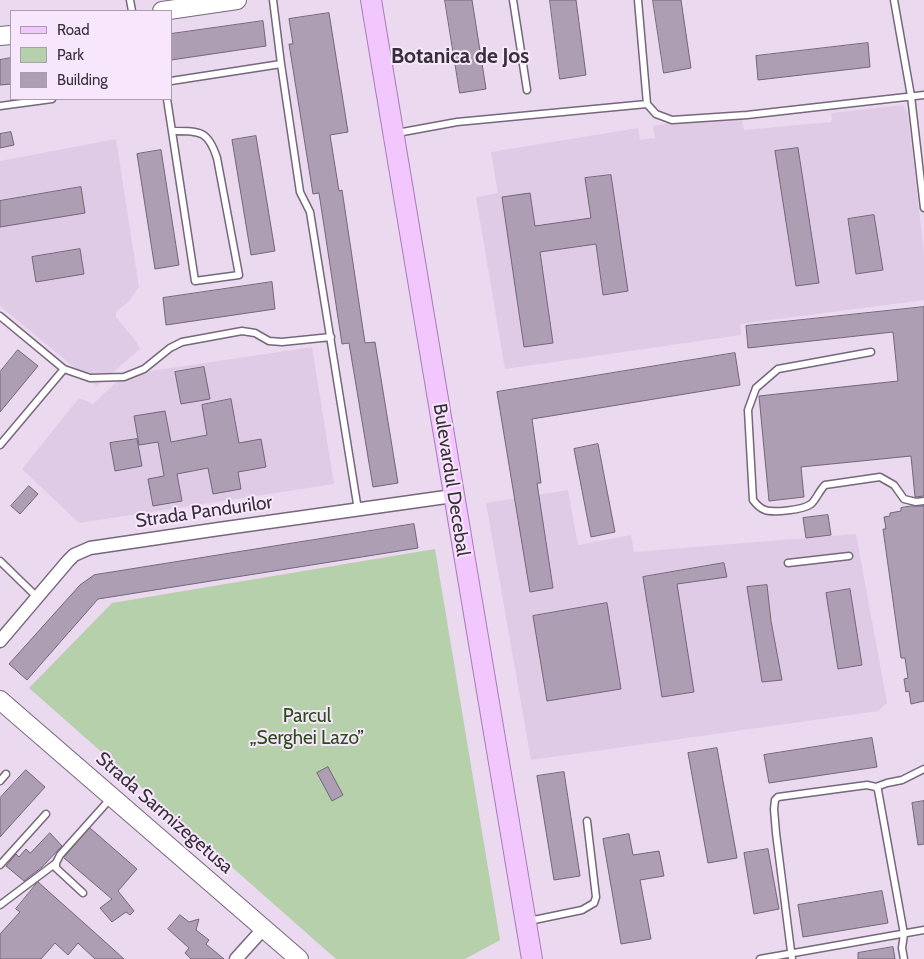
<!DOCTYPE html>
<html>
<head>
<meta charset="utf-8">
<style>
  body { margin:0 }
  #map { position:relative; width:924px; height:959px; overflow:hidden; background:#ead9ef; font-family:Cabin,sans-serif }
  canvas { display:block }
  .legend { position:absolute; left:10px; top:10px; width:162px; height:90px; box-sizing:border-box; background:#f7e6fc; border:1px solid #aa9dae; margin:0; padding:6px 9px; list-style:none; font-size:15px; color:#373039 }
  .legend li { display:flex; align-items:center; gap:10px; height:25px }
  .legend b { width:25px; border:1px solid #aa9dae }
</style>
</head>
<body>
<div id="map">
<canvas width="924" height="959"></canvas>
<ul class="legend">
<li><b style="height:6px;background:#f1c7fe"></b>Road</li>
<li><b style="height:14px;background:#b6d0ac"></b>Park</li>
<li><b style="height:14px;background:#ae9eb3"></b>Building</li>
</ul>
</div>
<script>
const context = document.querySelector('canvas').getContext('2d');
context.lineJoin = 'round';
function paint(path, color) {
  context.fillStyle = color;
  context.fill(path, 'evenodd');
}
function trace(path, color, width, dash) {
  context.strokeStyle = color;
  context.lineWidth = width;
  context.lineCap = dash ? 'butt' : 'round';
  context.setLineDash(dash || []);
  context.stroke(path);
}
function write(font, color, halo, rows, align = 'center') {
  context.font = font + ' Cabin,sans-serif';
  context.lineWidth = 4;
  context.setLineDash([]);
  context.textBaseline = 'middle';
  context.strokeStyle = halo;
  context.fillStyle = color;
  for (const [text, x, y, turn = 0] of rows) {
    context.save();
    context.translate(x, y);
    context.rotate((+turn || 0) * Math.PI / 180);
    context.textAlign = isNaN(turn) ? turn : align;
    if (halo) context.strokeText(text, 0, 0);
    context.fillText(text, 0, 0);
    context.restore();
  }
}
paint(new Path2D(`
  M903,105L908,114L924,253V300L740,324L741,335L505,369L476,197L498,193L491,152L638,128L640,140L655,138L653,126L732,113L742,119L744,130L831,122L832,119L831,113Z
  M116,139L139,287L129,301L116,312V317L135,340L140,349L97,386L0,306V161Z
  M312,347L334,484L79,523L22,469L79,398L93,404L124,375Z
  M568,490L578,545L631,535L634,552L856,534L887,703L878,711L531,760L486,503Z`), '#e0cbe7');
paint(new Path2D(`
  M435,549L500,940L465,959H336L29,688L112,603Z`), '#b6d0ac');
const building = new Path2D(`
  M445,0H472L486,89L460,93Z
  M550,0H576L586,75L560,79Z
  M653,0H681L691,68L664,73Z
  M329,13L348,132L330,135L339,191L342,190L365,343L375,342L398,483L373,487L349,343L342,344L319,193L313,194L289,44H293L289,19Z
  M263,21L266,46L171,60V34Z
  M868,43L870,67L758,80L756,56Z
  M11,58V84L0,85V60Z
  M11,132L14,145L0,148V134Z
  M256,136L275,251L251,255L232,140Z
  M798,148L819,283L796,286L775,151Z
  M161,150L179,265L155,269L137,154Z
  M611,175L628,291L603,295L596,244L540,252L553,343L524,347L502,197L530,193L535,226L591,218L585,178Z
  M81,187L85,213L0,227V201Z
  M874,215L883,270L856,274L848,219Z
  M80,249L84,274L36,282L32,257Z
  M272,282L275,309L166,325L163,298Z
  M924,307V496L915,497L911,456L801,467L804,497L769,501L759,396L898,381L893,332L748,348L746,326Z
  M18,350L38,366L0,412V372Z
  M735,353L740,385L532,419L541,483H537L553,588L530,592L497,392Z
  M204,367L210,399L181,404L175,372Z
  M231,399L239,443L261,439L266,467L238,472L241,489L213,494L208,468L177,474L182,501L153,506L148,479L164,476L158,442L139,445L134,416L165,411L171,442L207,435L202,405Z
  M137,439L142,466L115,471L110,443Z
  M598,444L615,532L591,537L574,449Z
  M29,486L38,494L20,514L11,506Z
  M911,506H924V701L911,704L909,691L906,692L904,679L908,678L905,658H901L883,529H886L884,517L890,516V513L901,511V508Z
  M828,515L831,535L806,538L803,518Z
  M414,524L418,548L98,599L27,680L9,664L80,585L94,575Z
  M724,563L727,577L677,584L694,692L662,697L643,577Z
  M767,585L771,621L782,680L762,682L747,587Z
  M850,589L862,665L838,669L826,593Z
  M607,603L621,689L547,701L533,616Z
  M872,738L877,767L769,783L764,755Z
  M717,748L737,858L708,863L688,753Z
  M328,767L343,795L332,801L317,773Z
  M26,770L45,787L0,837V798Z
  M564,772L580,876L554,880L537,776Z
  M924,801V844L918,845L912,803Z
  M90,828L137,869L118,891L134,911L130,915L126,912L112,922L100,908L112,899L64,858Z
  M50,833L62,846L42,867L24,881L6,866L16,854L19,857L26,849L30,853Z
  M629,834L633,855L659,851L664,876L640,880L651,939L621,944L603,839Z
  M768,849L779,909L754,914L744,853Z
  M38,882L103,940L124,959H95L78,943L68,955L55,943L41,959H0V934L20,912L16,909Z
  M882,891L888,923L803,937L798,905Z
  M180,915L189,922L199,919L196,930L209,940L206,944L224,959H191L185,953L189,948L168,929Z
  M893,947L895,959H858V953Z`);
paint(building, '#ae9eb3');
trace(building, '#746579', 1);
const lane = new Path2D(`
  M130,0L132,11
  M513,0L527,90
  M894,0L911,96L924,208
  M281,64L300,192L310,212L358,510
  M171,81L281,64L273,0
  M167,99L195,281L239,275L217,158C208,130 200,131 172,131
  M647,104L656,114L672,120L747,115L924,95
  M0,106L52,99
  M397,133L457,122L647,104L638,0
  M0,316L64,369L0,445
  M871,352L778,369L756,388L748,410L753,500C756,504 759,508 765,510C773,513 803,510 811,504C816,500 819,491 825,485L880,477L894,485L904,499L916,502L924,501
  M64,369L90,378L124,377L144,369L170,348L182,342L242,331L255,333L269,341L282,342L331,337
  M0,561L37,597
  M788,563L849,556
  M0,781L6,774
  M876,787L887,783L902,780L924,769
  M0,865L46,814
  M83,893L56,868V863L60,855L111,798
  M0,905L56,863
  M529,921L582,910L594,903L596,897L587,821
  M760,959L924,930
  M792,959L776,833L774,809L775,800L778,797L867,785L876,787L878,790L904,934L902,948L904,959`);
const street = new Path2D(`
  M0,641L68,561L74,555L90,548L219,529L453,496
  M236,959L264,928`);
const secondary = new Path2D(`
  M162,11L237,0
  M0,36L11,35
  M0,700L299,959`);
const primary = new Path2D(`
  M371,0L532,959`);
trace(lane, '#76677a', 9);
trace(street, '#76677a', 15);
trace(secondary, '#76677a', 20);
trace(primary, '#aa79b9', 22);
trace(lane, '#fff', 6);
trace(street, '#fff', 12);
trace(secondary, '#fff', 18);
trace(primary, '#f1c7fe', 20);
write('19px', '#373039', '#f7e6fc', [
  ["Bulevardul Decebal",451,480,81],
  ["Strada Pandurilor",204,512,-8],
  ["Strada Sarmizegetusa",164,813,41]
]);
write('19px', '#284f15', '#f7e6fc', [
  ["Parcul",307,716],
  ["„Serghei Lazo”",307,738]
]);
write('bold 21px', '#373039', '#f7e6fc', [
  ["Botanica de Jos",460,57]
]);
</script>
</body>
</html>
